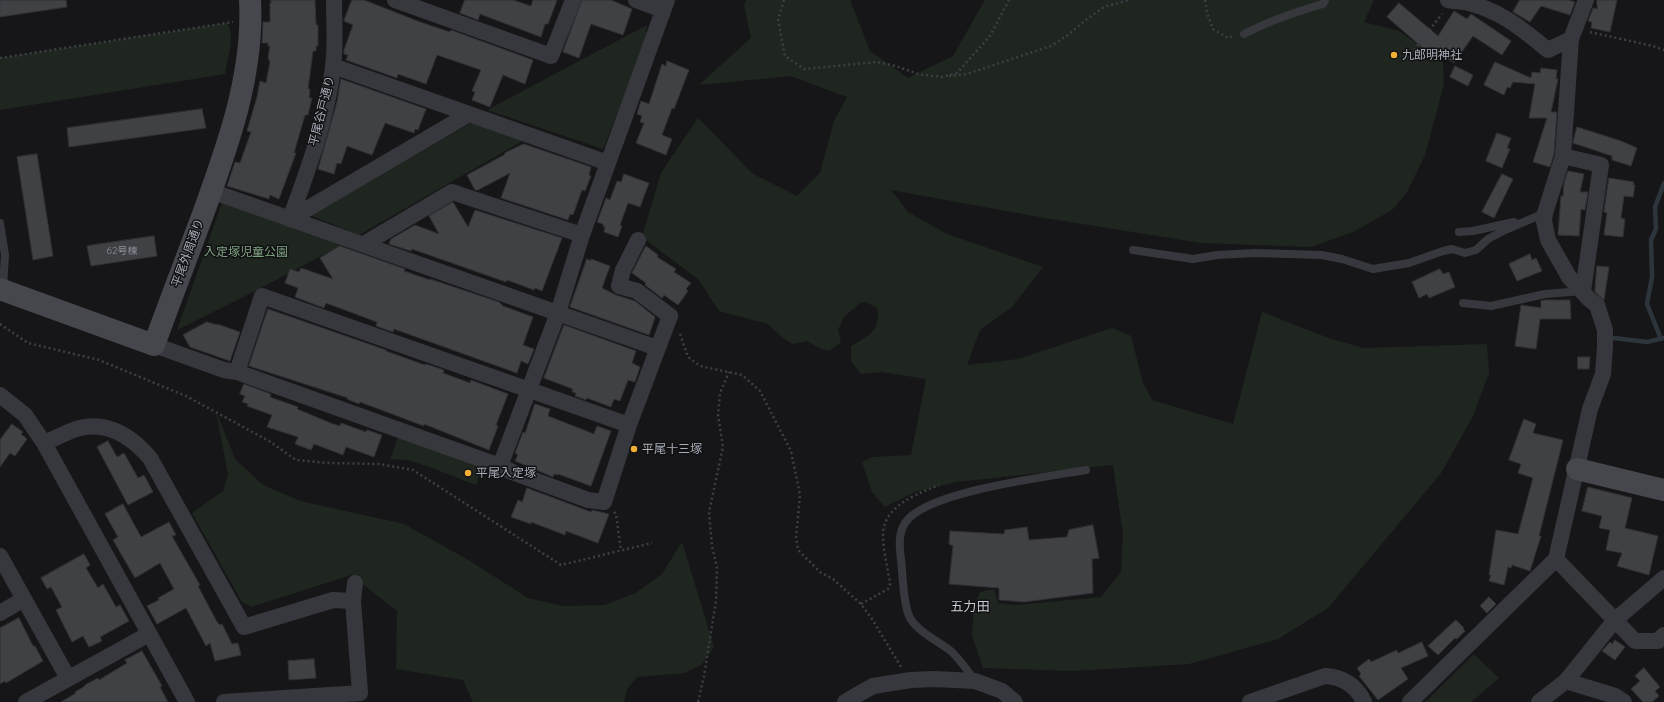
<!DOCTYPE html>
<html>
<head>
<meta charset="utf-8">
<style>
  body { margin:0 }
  canvas { display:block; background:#161618 }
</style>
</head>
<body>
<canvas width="1664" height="702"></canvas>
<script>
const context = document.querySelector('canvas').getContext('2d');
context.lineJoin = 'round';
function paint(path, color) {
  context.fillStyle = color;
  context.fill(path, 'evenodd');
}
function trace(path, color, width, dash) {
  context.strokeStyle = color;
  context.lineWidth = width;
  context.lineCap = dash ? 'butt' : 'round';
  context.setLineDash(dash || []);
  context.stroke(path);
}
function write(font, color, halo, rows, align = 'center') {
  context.font = font + ' Quicksand,"Noto Sans JP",sans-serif';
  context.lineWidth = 3;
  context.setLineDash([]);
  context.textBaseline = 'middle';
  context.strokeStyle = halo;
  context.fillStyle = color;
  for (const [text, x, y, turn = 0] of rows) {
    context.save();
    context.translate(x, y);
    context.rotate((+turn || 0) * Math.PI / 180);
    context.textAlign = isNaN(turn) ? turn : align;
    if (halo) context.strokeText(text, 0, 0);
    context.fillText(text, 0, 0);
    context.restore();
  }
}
paint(new Path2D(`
  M746,0H850L870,51L908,78L953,56L985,0H1374L1364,22L1399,31L1443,62L1444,84L1425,155L1407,192L1392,210L1353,232L1311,247L1201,243L1039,217L891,190L908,212L947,234L1043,267L1012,307L980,330L967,365L1018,359L1112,328L1131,336L1143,383L1152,400L1233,424L1262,312L1331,339L1364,348L1487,344L1489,373L1473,416L1441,473L1328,608L1278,639L1189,664L1073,671L983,668L972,636L974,606L980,592L994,589L998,603L1016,605L1101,597L1121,572L1123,534L1113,465L956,482L915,492L885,507L872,492L862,462L873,457L911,455L926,379L882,372L861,374L851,361V346C868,336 882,330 877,308L866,302L860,303L844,317L838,330L841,342L830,351L821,349L807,341L793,344L783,338L768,324L719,311L699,280L642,237L661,173L698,118L753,174L797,196L820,173L834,121L847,97L791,76L699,85L751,38L744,5Z
  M227,23C236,34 227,61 225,74L0,110V58Z
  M647,25L645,44L603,149L487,110Z
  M473,122L524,140L359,235L310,215Z
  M222,203L341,245L261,288L177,330Z
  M216,411L235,459L263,485L300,501L404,524L470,561L528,598L563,606L605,605L636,593L662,574L682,542L714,647L702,664L685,673L637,677L627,689L624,702H473L463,680L396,669L397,611L351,575L251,607L242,602L192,513L223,491L228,475Z
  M399,435L482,468L476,485L427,466L407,460L390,459Z
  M1474,654L1499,678L1471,702H1425Z`), '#1e261f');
trace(new Path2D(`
  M1614,338L1647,342L1664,338
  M1661,339L1647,304L1652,277L1651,240L1656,229L1655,207L1664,183`), '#2c353c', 4.5);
const building = new Path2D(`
  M0,0H66L67,7L0,17Z
  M271,0H315L316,25H318V46H316V51H313L308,89H310L309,98H312L308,115H305L294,153H296L279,199L270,195L269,199L227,186L235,162L240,163L251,132L247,131L257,97L260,81L266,83L270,62L268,58L270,46H268V43H262L263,22H270V3H271Z
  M352,0H364L420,22L450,32L451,30L533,60L525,84L503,75L490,107L472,100L475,92L472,91L481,70L437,55L426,84L398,74L397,78L346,60L348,55L344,54V50L353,25L344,21Z
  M465,0H513L531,6L533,0H557L548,24H545L541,37L480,14L478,20L460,13Z
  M582,0H611L632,9L623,35L591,24L579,58L563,52Z
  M1520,0H1568L1575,2L1570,15L1541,6L1530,22L1513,12Z
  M1597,0H1617L1610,32L1591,28L1592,22L1588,21L1593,8L1597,9Z
  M1399,3L1438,36L1454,11L1467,19L1471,14L1511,41L1502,55L1473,36L1454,63L1435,50L1431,55L1387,17Z
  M667,61L689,70L674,109L672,108L662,135L672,139L666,155L636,143L644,123L640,122L642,116L637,114L641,101L649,104L662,64L666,66Z
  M1495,62L1531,78L1532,72L1540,73L1541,68L1557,70L1556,79H1558L1551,112H1557L1554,154L1550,167L1533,162L1547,118H1529L1535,84L1513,82L1510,88L1507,87L1504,95L1484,85Z
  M1455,66L1473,75L1468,86L1450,77Z
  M341,79L426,109L418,130L415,129L414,133L385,123L372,155L347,146L341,164L337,163L334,174L318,169L337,102Z
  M202,109L206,128L69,147L67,128Z
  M1577,127L1621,141L1637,148L1631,166L1612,160V156L1573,143Z
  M1497,133L1511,138L1507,148L1510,149L1502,168L1486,161Z
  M524,144L591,167L589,175L591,176L585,191L582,190L573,215L570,214L568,220L501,198L510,173L478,190H475L467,175L504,155L505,153Z
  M37,154L53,256L33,260L17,157Z
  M1568,171L1584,174L1580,192H1588L1585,210L1581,209L1579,236L1558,235L1561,196H1563L1564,183Z
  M624,174L649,183L640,207L628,203L620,225L622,226L618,237L604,232L605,227L603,226V224L597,222L606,198L610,200L617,181L621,182Z
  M1502,174L1513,179L1494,218L1482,212Z
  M1609,178L1634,182L1633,185H1635L1633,197L1624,196L1621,218L1625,219L1623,237L1604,235L1607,213L1604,212Z
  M453,202L468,227L475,210L562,238L542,291L535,288L534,290L507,280L506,282L412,249L411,251L389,244L391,239L415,225L439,234L429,216Z
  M154,236L157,256L91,266L87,246Z
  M340,246L405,269L404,271L430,280V279L499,302L503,306L533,317L523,345L534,349L528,364L521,361L517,373L394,329L393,332L376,326L377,322L326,303L324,308L295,297L298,288L285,283L290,269L299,272L301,268L333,279L320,258Z
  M646,246L658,255L657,257L676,269L674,272L691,283L686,289L688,291L678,305L664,295L662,298L645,285L646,283L632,273Z
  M1530,254L1532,260L1536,258L1542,271L1517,281L1509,264Z
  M587,259L591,261V259L610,266L602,288L616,295L635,301L655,317L649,335L570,307Z
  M1597,266L1609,267L1604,300L1595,292Z
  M1440,269L1443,274L1449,272L1455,287L1429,298L1427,294L1419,298L1412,282Z
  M1544,300H1570L1571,319H1540L1536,349L1515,346L1521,305L1541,308V301Z
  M268,309L386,350V351L425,365L426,364L444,370L443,373L470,383L471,380L508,394L496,425L498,426L489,450L424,424V426L360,402L359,404L347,399L348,398L249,366Z
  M207,322L217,325V324L240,332L230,361L190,347L183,335Z
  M564,325L636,351L632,363L640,367L635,382L628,380L620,401L614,399L611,407L587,398L586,400L575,396L576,393L572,392L573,389L544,378Z
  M1578,357H1590L1589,369H1578Z
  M244,384L271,394L270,397L298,407L297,409L333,424L340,426L341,423L366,432L367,430L382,435L374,457L346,447L343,455L314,444L311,450L295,444L298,437L267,427L272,415L247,406L248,404L242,402L245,396L240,394Z
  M535,404L550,409L548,416L594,434L597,426L611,431L591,486L558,474V475L554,474L553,477L515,461L518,455L515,453L523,432L525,433Z
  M1524,419L1536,424L1533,433L1563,440L1539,536H1541L1530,571L1512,565L1511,568L1508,567L1504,585L1489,581L1491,575H1489L1496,530L1518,534L1533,478L1518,473L1521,464L1509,460Z
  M12,424L23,432L21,434L27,439L15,456L10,453L0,467V440Z
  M108,441L117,457L124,453L138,478L144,475L153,492L128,505L97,447Z
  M1588,487L1632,498L1625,528L1658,536L1649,575L1617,566L1622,553L1606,550L1610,530L1599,528L1602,516L1582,511Z
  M527,488L591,512L592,510L609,514L598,543L566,531L565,535L531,522V524L511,517L518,500L522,502Z
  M123,504L141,537L169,522L176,535L172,536L200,585L198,586L217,622L220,625L222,624L232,644L238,643L241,655L215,661L210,643L206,646L186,608L157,624L147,606L159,600L158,598L174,589L160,563L135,578L113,540L118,537L105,514Z
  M1093,525L1099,558L1092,559L1093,593L1024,602L999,600V588L949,584L953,546L949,544L950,531L1004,534L1005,530L1027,527L1029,540L1067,537L1069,530Z
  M84,554L90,565L86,568L98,588L103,584L116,607L120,605L129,621L100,637L102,641L89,647L83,636L72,642L56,610L62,607L51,587L47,589L41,578Z
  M1489,597L1496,604L1487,613L1480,606Z
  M19,618L33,646H35L43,661L6,683L5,681L0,684V628Z
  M1456,620L1464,628L1463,629L1465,631L1457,639L1455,638L1438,655L1428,646Z
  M1615,640L1625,647L1615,660L1602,651L1610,642L1612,644Z
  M1422,642L1428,656L1401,668L1408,679L1378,700L1359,676L1361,674L1357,668L1369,659L1371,662L1397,650L1398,653Z
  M142,651L162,686L160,687L168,702H61L76,693L75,692L85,686V685L98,678L99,680L127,663L125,660Z
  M314,659L316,678L289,680L288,661Z
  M1644,668L1660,687L1655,691L1659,696L1652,702H1643L1631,689L1640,681L1635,676Z`);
paint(building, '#404145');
trace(building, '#303034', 1);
trace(new Path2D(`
  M784,0L778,20L785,56L804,69L877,62L896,66L918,74L942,77L957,73L990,36L1009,0
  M1205,0L1207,13L1213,29L1228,38L1234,36
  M1590,32L1653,46L1664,50
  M0,58L233,22
  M1408,58L1442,14
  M949,76L967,74L1051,46L1068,35L1087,19L1104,7L1129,0
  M0,324L28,343L99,360L186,396L269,441L296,460L329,463L379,464L413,470L561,565L652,543
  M680,334L688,357L700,366L742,375L760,391L791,451L800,495L796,538L798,550L820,572L833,579L861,604L872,619L901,667
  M614,512L616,514L621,551
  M861,604L888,589L890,584C888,568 883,551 883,535C883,506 917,494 939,485
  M698,702L704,676L716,601L717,568L712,546L709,512L723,447L718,415L720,393L729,372`), '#3d3f44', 2.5, [2, 3]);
trace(new Path2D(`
  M1244,34C1269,21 1295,12 1323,4L1325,0
  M0,223L5,255L3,288
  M1459,232L1473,231L1514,222
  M1133,250L1193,259L1217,255L1255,253L1322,255L1342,259L1373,269L1409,263L1443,251L1452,249L1465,253L1476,250L1488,239L1505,230L1545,213
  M1463,303L1491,306L1545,294L1583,291
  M975,681C968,671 961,661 952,652C940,642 918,632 910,618C904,607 903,583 902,570C901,554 896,537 905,523C925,491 1048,477 1086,470`), '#37383d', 8);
trace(new Path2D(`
  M395,0L551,56L573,0
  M636,0L663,10
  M1448,0C1455,2 1463,1 1469,3C1503,12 1522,29 1548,50L1571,39
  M333,66L608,163
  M1563,156L1601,165L1583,291
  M211,191L657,348
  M290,219C308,170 327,119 333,67C336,45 334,22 334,0
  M290,219L469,114
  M364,244L452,192L582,235
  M154,345L224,370L237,372L500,466L558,313L582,235L667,0
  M237,372L262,296L629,425L604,502L588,500L512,472L500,466
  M0,395L25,415L44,443L187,702
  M629,425L670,316L637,291L619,286L623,270L638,240
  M44,443C54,439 65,433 76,429C106,420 131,436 150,458L244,627L333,600L353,601
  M0,556L68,678
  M1556,559L1635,641H1658L1664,635
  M0,613L24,599
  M1566,681L1615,696L1624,702
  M26,702L149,634
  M224,702L360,693L353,601L355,583
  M845,702L873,686L911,680L934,679L975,681L1002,691L1015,702
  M1250,702L1325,676C1343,677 1356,685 1364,702
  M1410,702L1556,559L1590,409L1603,374L1605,347V330L1597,305L1589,299L1569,277L1548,240L1544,221L1545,213L1563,156L1571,39L1586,0
  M1539,702L1566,681L1615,620L1664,578`), '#37383d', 16);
trace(new Path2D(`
  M0,289L154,345C170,301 187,257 203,214C228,145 254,74 250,0
  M1577,469L1664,490`), '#45474d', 22);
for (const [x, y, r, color] of [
  [1394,55,4,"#f2b134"],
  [634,449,4,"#f2b134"],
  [468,473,4,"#f2b134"]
]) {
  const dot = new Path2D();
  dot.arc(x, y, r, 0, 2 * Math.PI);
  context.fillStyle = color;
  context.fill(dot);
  trace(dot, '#111113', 1.5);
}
write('10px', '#8e929b', null, [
  ["62号棟",122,251]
]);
write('12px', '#a8adb8', '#111113', [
  ["九郎明神社",1402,55],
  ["平尾十三塚",642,449],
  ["平尾入定塚",476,473]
], 'left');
write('12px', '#a8adb8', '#111113', [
  ["平尾谷戸通り",322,111,-76],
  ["平尾外周通り",188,253,-70]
]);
write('12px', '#7fa381', '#111113', [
  ["入定塚児童公園",246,252]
]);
write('13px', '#c9ccd4', '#111113', [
  ["五力田",970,607]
]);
</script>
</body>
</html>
